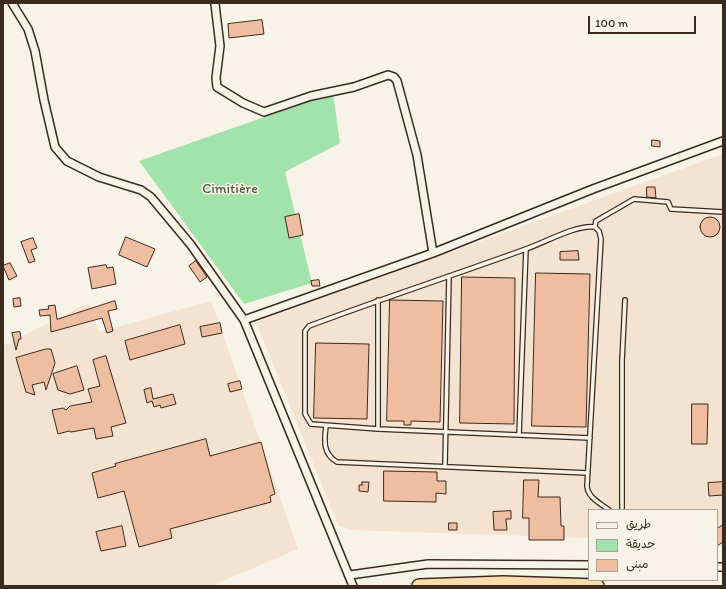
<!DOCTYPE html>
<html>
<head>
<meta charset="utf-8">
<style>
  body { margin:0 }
  #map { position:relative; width:726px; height:589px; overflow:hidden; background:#f7f3e8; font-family:Itim,"Playpen Sans Arabic",sans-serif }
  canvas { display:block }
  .frame { position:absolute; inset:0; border:4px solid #3b2a1e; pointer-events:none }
  .legend { position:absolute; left:588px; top:509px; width:130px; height:72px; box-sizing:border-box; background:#f7f3e8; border:1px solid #aca397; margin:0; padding:5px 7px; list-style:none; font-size:12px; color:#3b2a1e }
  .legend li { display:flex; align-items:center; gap:8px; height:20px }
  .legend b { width:20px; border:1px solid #aca397 }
  .scale { position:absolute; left:588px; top:16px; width:108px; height:18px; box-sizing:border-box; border:2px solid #3b2a1e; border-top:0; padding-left:5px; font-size:12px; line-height:14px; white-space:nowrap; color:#3b2a1e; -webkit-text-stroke:3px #f7f3e8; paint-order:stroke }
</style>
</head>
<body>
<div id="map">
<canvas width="726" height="589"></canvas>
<div class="frame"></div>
<ul class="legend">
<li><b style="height:5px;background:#f7f3e8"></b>طريق</li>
<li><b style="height:11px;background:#a2e3ab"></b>حديقة</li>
<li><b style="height:11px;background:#efbea0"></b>مبنى</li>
</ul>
<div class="scale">100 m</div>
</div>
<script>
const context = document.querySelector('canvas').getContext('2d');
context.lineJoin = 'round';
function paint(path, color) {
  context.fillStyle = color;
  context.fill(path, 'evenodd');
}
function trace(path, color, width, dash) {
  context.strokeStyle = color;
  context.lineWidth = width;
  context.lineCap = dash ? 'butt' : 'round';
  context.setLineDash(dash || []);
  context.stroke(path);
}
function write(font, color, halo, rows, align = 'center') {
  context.font = font + ' Itim,sans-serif';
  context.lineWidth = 3;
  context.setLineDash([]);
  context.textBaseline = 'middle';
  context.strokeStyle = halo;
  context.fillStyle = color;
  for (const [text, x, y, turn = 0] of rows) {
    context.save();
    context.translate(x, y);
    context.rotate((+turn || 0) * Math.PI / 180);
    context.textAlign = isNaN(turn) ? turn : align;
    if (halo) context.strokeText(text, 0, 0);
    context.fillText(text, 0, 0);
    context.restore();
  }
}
paint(new Path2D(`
  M723,154V543H717V510H589V538L350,530L338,525L256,322Z
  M211,301L298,549L211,586H3V346L89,303L99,332Z`), '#f5e3d2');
paint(new Path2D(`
  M333,93L340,143L285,172L312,283L244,304L139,161Z`), '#a2e3ab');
const building = new Path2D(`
  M262,20L264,34L229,38L228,24Z
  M652,140L660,141V147L652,146Z
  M647,187H655L656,198L647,197Z
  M299,214L303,235L289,238L285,217Z
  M700 227a10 10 0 1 1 20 0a10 10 0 1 1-20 0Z
  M126,237L155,249L147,267L119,255Z
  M33,238L37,248L31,250L35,261L29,263L21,242Z
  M578,251L579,260H560V252Z
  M196,261L207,277L200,282L189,266Z
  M10,263L17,276L9,280L3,266Z
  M106,265L107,268L113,267L116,284L92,289L88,268Z
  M536,273L590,274L586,427L532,426Z
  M462,277L515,278L514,424L460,423Z
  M319,280L320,286H312L311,281Z
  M20,298L21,306L14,307L13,299Z
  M390,300L443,301L440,422L411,421V425H404V421H387Z
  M115,301L117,309L108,311L113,331L107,333L102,318L51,332L50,315L40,316L39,310L49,309L48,306L55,305L57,319Z
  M220,323L222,333L202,337L200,327Z
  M180,325L185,344L130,360L125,341Z
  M20,332L21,339H19L16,350L12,333Z
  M316,343L369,344L367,419L314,418Z
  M46,349H51L55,363L46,390L44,382L32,385L35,395L26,392L16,358Z
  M106,356L126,423L111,427L113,436L96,439L94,428L71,432L69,431L58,434L52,410L63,408L66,410L70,406L92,402L88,389L100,386L93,360Z
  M77,366L84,390L70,394L58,390L53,374Z
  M240,381L242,389L230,392L228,384Z
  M151,388L153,399L173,394L176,404L161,408L160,405L154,407L152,401L147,403L144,390Z
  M692,404H708L707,444H692Z
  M206,439L210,456L261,442L275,494L270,496L271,502L170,529L172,538L139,547L124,491L98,498L92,473L116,466L115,464Z
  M384,471L437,472V481H446V494L436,493V502L384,501Z
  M524,480H539L538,497H560L561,526H564V540H529V518H523Z
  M362,482H369L368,492L359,491V485H362Z
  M723,482V495L709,496L708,483Z
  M511,511V519H506L507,530H494L493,512Z
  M449,523H457V530H449Z
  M723,525V542L717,546V529Z
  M122,526L126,546L101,551L96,532Z`);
paint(building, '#efbea0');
trace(building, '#3b2a1e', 1);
const lane = new Path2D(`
  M595,227L596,221L634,199L668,202L671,209L723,212
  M378,300V429
  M326,426C324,441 323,454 337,462L588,473
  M519,435L526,249
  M590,438L378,429L311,424L305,414V331L309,326C381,299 454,275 526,249C544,243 577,224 595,227L599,231L601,239L587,486C588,498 600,503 609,510
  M445,465L449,276
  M622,510V361L625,300`);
const street = new Path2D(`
  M12,3L28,29L35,51L44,100L55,147L67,161L99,177L141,190L151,197L191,245L244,320L353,586
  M215,4L220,46L216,78L217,87L243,103L264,112L311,96L354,87L388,75L394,77L397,81L417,155L433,253
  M244,320L433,253L593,189L723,141
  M717,567H723
  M350,575L428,564L589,565`);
const highway = new Path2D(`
  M419,586L503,583L597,586`);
trace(lane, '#3b2a1e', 6);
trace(street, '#3b2a1e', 10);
trace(highway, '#3b2a1e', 16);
trace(lane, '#f7f3e8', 3.5);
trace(street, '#f7f3e8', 7);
trace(highway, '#fcdcac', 13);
write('14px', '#555841', '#f7f3e8', [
  ["Cimitière",230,189]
]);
</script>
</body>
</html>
